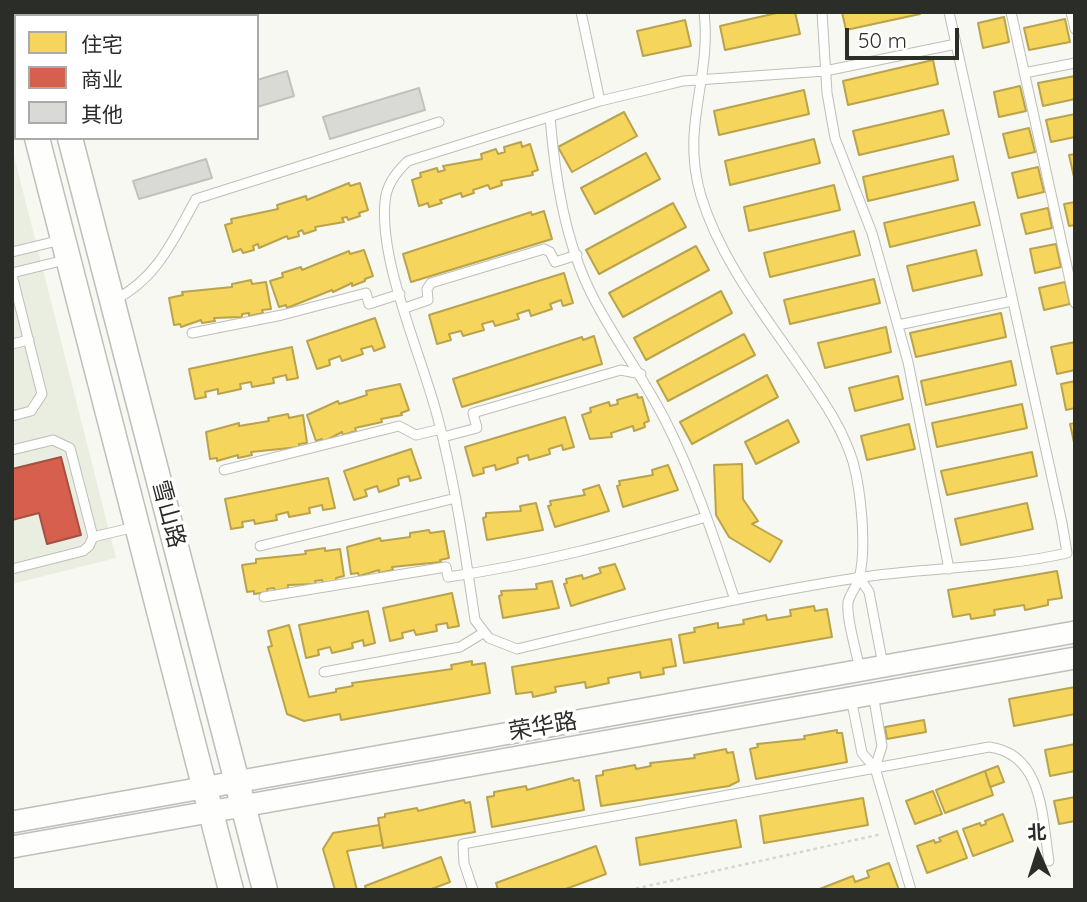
<!DOCTYPE html>
<html>
<head>
<meta charset="utf-8">
<style>
  body { margin:0 }
  #map { position:relative; width:1087px; height:902px; overflow:hidden; background:#f6f8f1; font-family:Quicksand,"Noto Sans SC",sans-serif }
  canvas { display:block }
  .frame { position:absolute; inset:0; border:14px solid #2b2d28; pointer-events:none }
  .legend { position:absolute; left:14px; top:14px; width:245px; height:126px; box-sizing:border-box; background:#fff; border:2px solid #aaaba9; margin:0; padding:9px 12px; list-style:none; font-size:21px; color:#2b2d28 }
  .legend li { display:flex; align-items:center; gap:14px; height:35px }
  .legend b { width:35px; border:2px solid #aaaba9 }
  .north { position:absolute; left:1003px; top:818px; width:70px; height:70px; -webkit-text-stroke:5px #fff; paint-order:stroke; rotate:357deg; font-size:19px; font-weight:700; line-height:28px; text-align:center; color:#2b2d28 }
  .north::after { content:''; display:block; margin:auto; width:24px; height:32px; background:#2b2d28; clip-path:polygon(50% 0,100% 100%,50% 72%,0 100%) }
  .scale { position:absolute; left:845px; top:28px; width:114px; height:32px; box-sizing:border-box; border:4px solid #2b2d28; border-top:0; padding-left:9px; font-size:21px; line-height:24px; white-space:nowrap; color:#2b2d28; -webkit-text-stroke:5px #fff; paint-order:stroke }
</style>
</head>
<body>
<div id="map">
<canvas width="1087" height="902"></canvas>
<div class="frame"></div>
<ul class="legend">
<li><b style="height:19px;background:#f6d55c"></b>住宅</li>
<li><b style="height:19px;background:#d6604d"></b>商业</li>
<li><b style="height:19px;background:#d9dad5"></b>其他</li>
</ul>
<div class="north">北</div>
<div class="scale">50 m</div>
</div>
<script>
const context = document.querySelector('canvas').getContext('2d');
context.lineJoin = 'round';
function paint(path, color) {
  context.fillStyle = color;
  context.fill(path, 'evenodd');
}
function trace(path, color, width, dash) {
  context.strokeStyle = color;
  context.lineWidth = width;
  context.lineCap = dash ? 'butt' : 'round';
  context.setLineDash(dash || []);
  context.stroke(path);
}
function write(font, color, halo, rows, align = 'center') {
  context.font = font + ' Quicksand,"Noto Sans SC",sans-serif';
  context.lineWidth = 7;
  context.setLineDash([]);
  context.textBaseline = 'middle';
  context.strokeStyle = halo;
  context.fillStyle = color;
  for (const [text, x, y, turn = 0] of rows) {
    context.save();
    context.translate(x, y);
    context.rotate((+turn || 0) * Math.PI / 180);
    context.textAlign = isNaN(turn) ? turn : align;
    if (halo) context.strokeText(text, 0, 0);
    context.fillText(text, 0, 0);
    context.restore();
  }
}
paint(new Path2D(`
  M12,148L116,558L12,584Z`), '#e9eee0');
const homes = new Path2D(`
  M781,12H795L800,34L725,50L720,26Z
  M842,12H920V14L846,30Z
  M1004,17L1009,42L983,48L978,23Z
  M1065,19L1070,42L1029,50L1024,28Z
  M685,20L691,46L643,56L637,31Z
  M933,60L938,84L848,105L843,81Z
  M1075,76V99L1043,106L1038,83Z
  M1020,86L1026,111L999,117L994,92Z
  M804,90L809,114L719,135L714,111Z
  M943,110L949,134L859,155L853,131Z
  M624,112L637,136L572,172L558,147Z
  M1075,114V137L1051,142L1046,120Z
  M1029,128L1035,152L1009,158L1003,134Z
  M814,139L820,163L730,185L725,161Z
  M521,142L522,147L530,144L538,170L532,172L533,175L501,181L502,185L490,189L488,185L473,190L474,193L462,197L461,193L440,200L442,203L429,207L428,203L419,206L412,180L421,177L420,173L437,168L438,172L445,170L443,166L482,159L481,154L496,149L498,154L505,152L504,147Z
  M646,153L660,179L595,214L581,188Z
  M1075,154V177H1074L1069,155Z
  M953,156L958,180L868,201L863,177Z
  M1038,167L1044,192L1018,198L1012,173Z
  M349,183L350,186L360,183L368,210L359,213L360,216L348,220L347,217L342,218L344,222L315,227L316,230L304,234L302,230L298,232L299,236L288,239L287,236L259,248L258,244L253,246L254,250L243,253L241,249L233,252L225,225L232,223L231,219L278,209L277,205L306,196L307,200Z
  M834,185L840,210L749,231L744,207Z
  M974,202L980,225L890,247L884,223Z
  M1075,202V225L1069,226L1064,204Z
  M673,203L686,227L599,274L586,250Z
  M1048,208L1052,228L1026,234L1021,214Z
  M544,211L552,239L411,282L403,254L531,212L532,215Z
  M854,231L860,255L770,277L764,253Z
  M1056,244L1061,267L1035,273L1030,249Z
  M696,246L709,270L623,317L609,293Z
  M364,250L373,276L365,279V281L352,286V283L333,292L332,290L287,308L286,305L279,307L270,281L283,277L282,273L301,267L302,270L349,251L350,254Z
  M976,250L982,275L913,291L907,266Z
  M564,273L573,303L563,306L561,300L550,304L552,309L531,316L529,310L517,314L519,319L495,326L493,321L482,324L484,330L463,336L461,331L449,334L451,340L437,344L429,315Z
  M874,279L880,303L790,324L784,300Z
  M251,280L252,284L266,282L271,309L262,310L263,313L249,316V313L242,314V317L214,318L215,321L202,323L201,320L181,327L180,324L174,325L169,298L183,295L182,292L232,287V284Z
  M1065,282L1070,304L1044,310L1039,288Z
  M721,291L732,313L646,360L634,338Z
  M1001,313L1006,337L916,357L910,333Z
  M375,318L385,347L374,351L372,346L361,349L363,354L342,361L340,356L329,360L330,365L317,369L307,341Z
  M886,327L891,352L825,368L818,343Z
  M744,334L755,355L668,401L657,381Z
  M594,336L602,364L462,407L453,379L582,337L583,340Z
  M1075,342V370L1057,374L1051,347Z
  M292,347L298,378L287,380L286,375L273,378L274,383L252,387L251,382L240,384L241,389L218,394V389L205,392L206,397L195,399L189,369Z
  M1011,361L1016,385L926,405L921,381Z
  M767,375L778,397L692,444L680,422Z
  M898,376L903,399L855,411L849,388Z
  M1075,381V408L1066,410L1061,384Z
  M400,384L409,410L401,413L402,415L381,419L382,422L355,428L356,431L343,435L342,432L323,442L322,439L316,441L307,415L338,401L339,404L367,395L366,391Z
  M637,394L638,398L642,397L649,421L644,423L645,427L634,431L633,426L611,433L612,437L590,439L582,415L591,412L590,408L609,402L610,406L618,404L617,400Z
  M1022,404L1027,428L937,447L932,423Z
  M288,414L289,418L303,415L307,443L299,444V447L251,452L252,455L238,458V455L217,461V458L210,459L206,432L239,423V426L269,421L268,418Z
  M565,417L574,447L563,450L562,445L549,449L550,454L529,460L528,455L517,458L518,463L496,470L495,465L483,468L484,473L473,476L465,447Z
  M788,420L799,442L756,464L745,442Z
  M1075,423V447L1070,424Z
  M909,424L915,449L867,460L861,436Z
  M411,449L421,478L410,481L409,476L398,479L399,485L379,492L377,486L365,490L367,496L354,500L344,471Z
  M1032,452L1037,476L947,495L941,471Z
  M742,464L743,499L758,521L752,524L782,541L770,562L729,537L716,515L714,465Z
  M668,465L678,490L623,507L617,486L620,485L619,481L653,475L652,470Z
  M328,478L335,508L323,510L322,505L309,508L310,513L289,517L288,512L276,515L277,520L255,524L254,520L242,522L243,527L231,529L225,499Z
  M599,485L609,511L555,527L548,506L551,505L550,501L585,495L583,490Z
  M536,503L543,530L487,540L483,518L486,517V513L521,511L520,506Z
  M1027,503L1033,529L961,545L955,519Z
  M429,530L430,533L444,531L449,558L440,560L441,562L392,567L393,570L379,573V570L359,576L358,573L351,574L347,547L380,538L381,541L410,537V533Z
  M325,548V551L340,549L344,576L336,578V581L323,583L322,580L315,581L316,584L288,585V588L275,591L274,588L267,589L268,592L254,594V591L247,592L242,565L256,563V559L306,554L305,551Z
  M615,564L625,589L571,606L564,584L567,583L566,579L582,575L583,579L601,573L599,568Z
  M1057,571L1062,598L1048,600V605L1025,610L1024,605L994,610L995,615L971,619L970,614L953,617L948,590Z
  M552,581L559,608L503,618L499,596L502,595L501,591L537,589L536,584Z
  M452,593L459,626L448,628L447,623L436,625L437,631L416,635L414,630L402,633L403,638L390,641L383,608Z
  M814,606L815,611L827,609L832,637L684,663L679,635L695,632L694,628L718,623V628L744,624L743,620L766,615L767,620L791,616L790,610Z
  M368,611L375,643L364,646L363,640L352,643L353,648L332,653L330,647L318,650L319,655L306,658L299,625Z
  M289,625L309,697L336,692V689L353,686L352,683L452,669L451,665L472,661V665L485,663L490,693L341,720L340,714L304,721L287,714L268,647L272,646L268,631Z
  M671,639L676,666L663,668L664,674L641,678L640,672L608,678L609,683L586,688L585,682L555,687L556,692L533,697L532,692L516,694L512,667Z
  M1075,687V714L1014,726L1009,699Z
  M924,720L926,732L887,739L885,727Z
  M837,730V733H842L847,762L756,779L750,749L758,747L757,744L805,739L804,736Z
  M1075,744V771L1050,776L1045,750Z
  M726,749L727,753L733,752L739,781L729,786L601,806L596,776L603,775V771L635,765L636,769L651,766L650,763L695,758L694,755Z
  M998,766L1004,782L990,787L985,771Z
  M985,771L993,795L945,813L936,790Z
  M573,778L574,781L579,780L584,810L492,827L487,797L494,796V792L526,786L527,790Z
  M933,791L942,814L915,824L906,801Z
  M1075,797V821L1059,824L1054,801Z
  M863,798L868,825L764,843L760,816Z
  M464,800L465,803L470,802L475,832L383,848L378,818L385,817V814L417,808L418,811Z
  M1003,814L1013,841L973,856L963,829L980,823L981,826L986,824L985,821Z
  M736,820L741,847L640,865L636,838Z
  M379,825L383,845L347,851L357,890H335L323,849L333,833Z
  M957,831L967,858L927,873L917,846L934,840L935,843L941,841L939,838Z
  M596,846L606,874L563,890H498L496,883Z
  M441,857L450,882L429,890H366L365,886Z
  M889,863L899,890H817L853,876L855,882L869,877L867,871Z`);
paint(homes, '#f6d55c');
trace(homes, '#b9a34c', 2);
const shops = new Path2D(`
  M61,457L81,535L47,544L39,513L12,520V469Z`);
paint(shops, '#d6604d');
trace(shops, '#a35142', 2);
const building = new Path2D(`
  M102,12H142V13L104,16Z
  M165,12H253L254,14L166,16Z
  M287,71L294,96L257,107V80Z
  M419,88L425,110L330,139L323,117Z
  M206,159L212,178L139,199L133,181Z`);
paint(building, '#d9dad5');
trace(building, '#c1c2bd', 2);
const service = new Path2D(`
  M155,12L156,16
  M581,12L600,101
  M704,12C712,79 680,126 701,196C721,262 767,318 805,374C824,402 843,429 853,462C861,491 867,549 859,578C857,586 850,594 848,602C846,619 857,653 860,670
  M822,12L827,93L835,138L872,233L908,362L949,569
  M949,12L956,44L1062,523L1067,553C997,569 926,567 856,578C742,596 629,622 517,649L489,638L475,620C465,551 455,482 437,415C421,354 379,262 385,202C386,185 396,172 408,161L600,101L650,89L683,81L825,71L956,44
  M1011,12L1075,303
  M1071,12L1075,29
  M1024,73L1075,63
  M550,117C555,177 565,243 593,297C616,342 646,381 668,426C696,482 715,541 735,600
  M12,252L61,240
  M12,273L65,260
  M12,275L42,394L31,411L12,416
  M114,300C156,280 174,239 196,199L439,122
  M405,308L428,300L427,289L431,283L544,249L550,252L555,262L577,255
  M898,325L1012,301
  M192,333L282,315L366,293L369,304L400,294
  M12,344L29,340
  M443,437L477,428L473,413L621,370L641,374
  M12,450L53,440L70,448L93,537L89,546L83,551L12,569
  M224,470L399,426L416,435L441,429
  M93,537L135,527
  M260,546L456,498
  M859,577L869,592L883,665
  M264,597L446,567L448,577C537,564 621,542 706,517
  M324,672L460,647L483,633
  M873,694L882,746L875,768
  M851,698L862,753L875,768L911,890
  M473,890L464,863L463,844L989,747C1044,754 1042,819 1049,861`);
const tertiary = new Path2D(`
  M12,822L1075,632
  M12,847L1075,658`);
const secondary = new Path2D(`
  M39,12L40,16
  M12,37L16,52
  M37,138L231,890
  M70,138L265,890`);
trace(service, '#bdbfba', 11);
trace(tertiary, '#bdbfba', 24);
trace(secondary, '#bdbfba', 27);
trace(new Path2D(`
  M629,890L882,834`), '#d6d6d4', 2.5, [3.5, 3.5]);
trace(service, '#fefefd', 9);
trace(tertiary, '#fefefd', 21);
trace(secondary, '#fefefd', 24);
write('23px', '#2b2d28', '#fff', [
  ["雪山路",168,514,75],
  ["荣华路",543,727,-10]
]);
</script>
</body>
</html>
